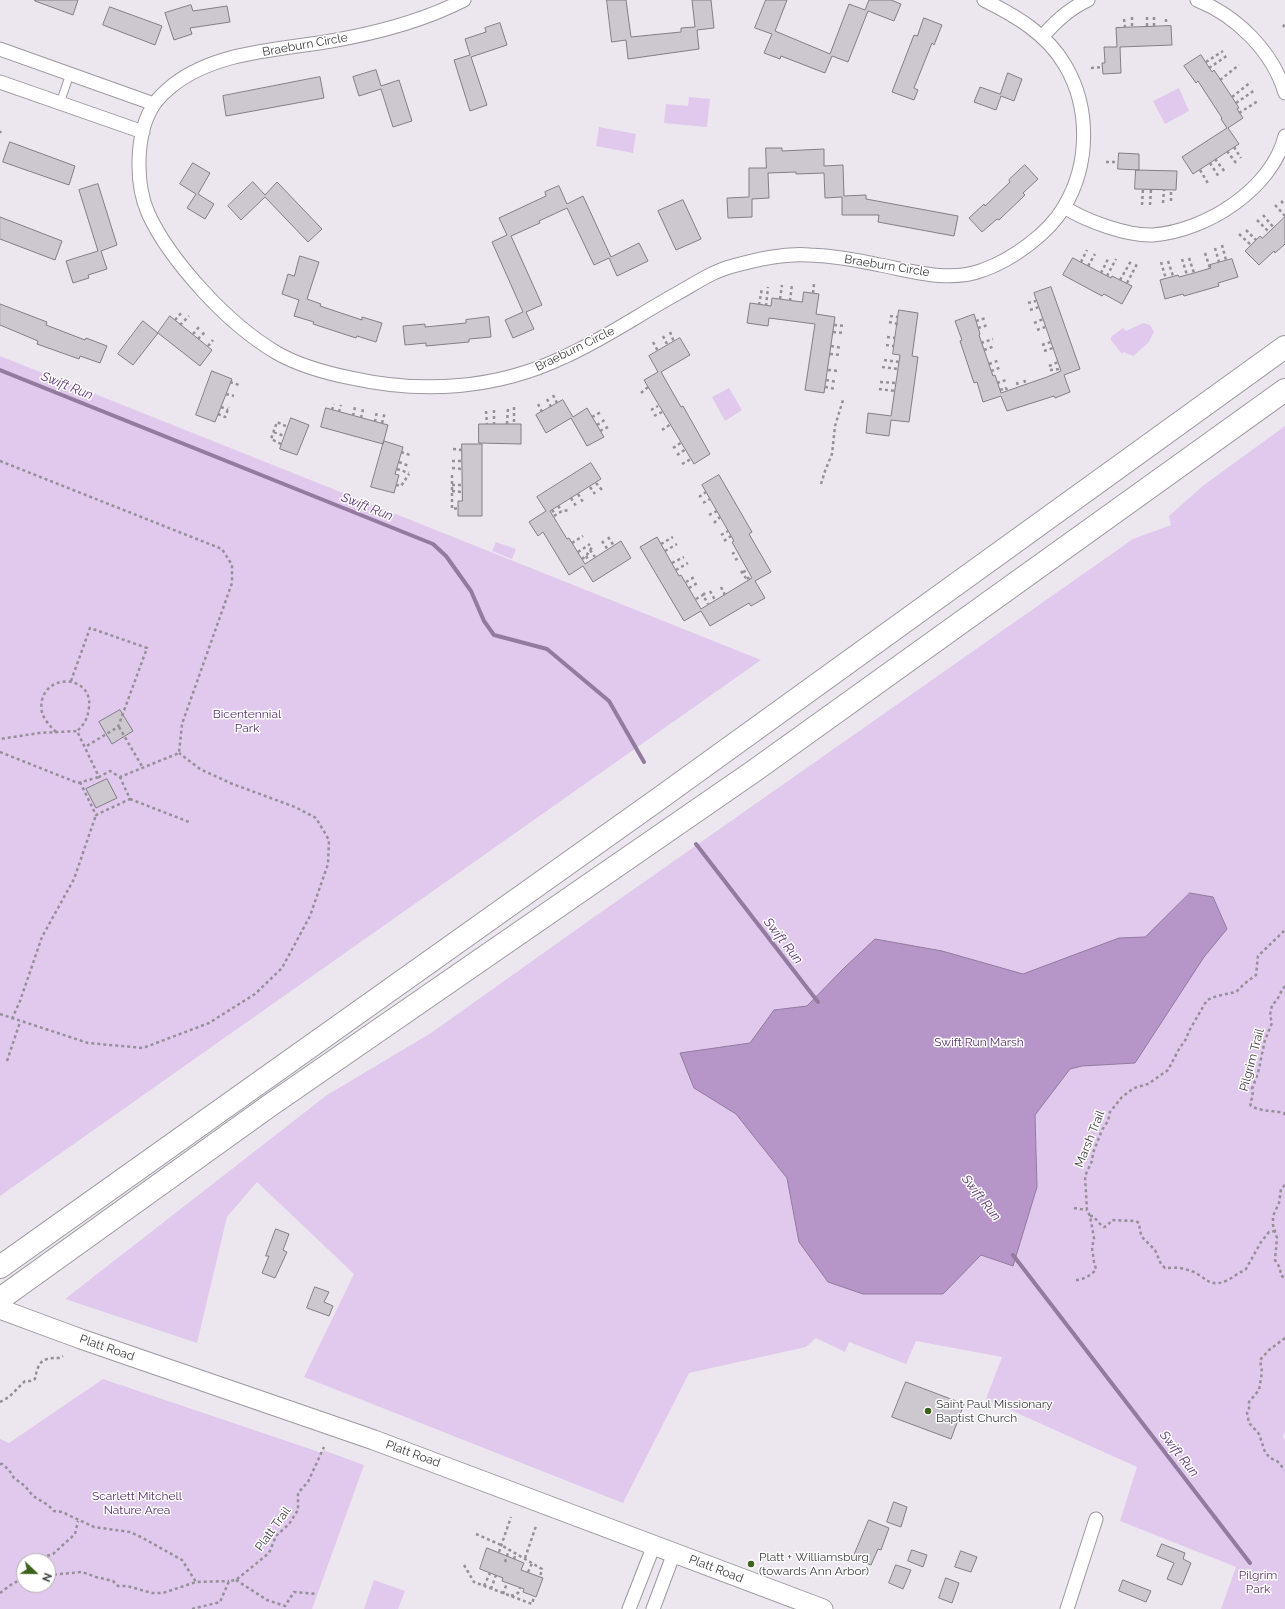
<!DOCTYPE html>
<html>
<head>
<meta charset="utf-8">
<style>
  body { margin:0 }
  #map { position:relative; width:1285px; height:1609px; overflow:hidden; background:#ece6ef; font-family:Raleway,sans-serif }
  canvas { display:block }
  .north { position:absolute; left:16px; top:1553px; width:40px; height:40px; box-sizing:border-box; background:#fff; border:1px solid #b2b1b2; border-radius:50%; rotate:112deg; font-size:11px; font-weight:700; line-height:16px; text-align:center; color:#3e3c3f }
  .north::after { content:''; display:block; margin:auto; width:14px; height:18px; background:#3c621c; clip-path:polygon(50% 0,100% 100%,50% 72%,0 100%) }
</style>
</head>
<body>
<div id="map">
<canvas width="1285" height="1609"></canvas>
<div class="north">N</div>
</div>
<script>
const context = document.querySelector('canvas').getContext('2d');
context.lineJoin = 'round';
function paint(path, color) {
  context.fillStyle = color;
  context.fill(path, 'evenodd');
}
function trace(path, color, width, dash) {
  context.strokeStyle = color;
  context.lineWidth = width;
  context.lineCap = dash ? 'butt' : 'round';
  context.setLineDash(dash || []);
  context.stroke(path);
}
function write(font, color, halo, rows, align = 'center') {
  context.font = font + ' Raleway,sans-serif';
  context.lineWidth = 3;
  context.setLineDash([]);
  context.textBaseline = 'middle';
  context.strokeStyle = halo;
  context.fillStyle = color;
  for (const [text, x, y, turn = 0] of rows) {
    context.save();
    context.translate(x, y);
    context.rotate((+turn || 0) * Math.PI / 180);
    context.textAlign = isNaN(turn) ? turn : align;
    if (halo) context.strokeText(text, 0, 0);
    context.fillText(text, 0, 0);
    context.restore();
  }
}
paint(new Path2D(`
  M1179,88L1189,111L1165,124L1153,101Z
  M689,97L710,99L707,127L664,123L666,104L688,106Z
  M599,127L636,134L633,153L596,146Z
  M1143,323L1150,325L1154,332L1148,343L1133,356L1124,352L1122,354L1111,340V337L1123,328L1126,331Z
  M0,356L761,660L0,1196Z
  M729,388L742,410L725,421L712,397Z
  M1285,426V1432L1283,1437L1285,1440V1609H1221L1236,1567L1120,1521L1137,1467L986,1399L1002,1357L916,1341L906,1364L849,1342L845,1352L816,1338L806,1347L689,1373L623,1503L304,1377L354,1274L257,1182L227,1217L197,1343L65,1299L327,1095L431,1033L587,922L1133,539L1171,525L1169,516L1204,485Z
  M496,542L516,549L512,559L492,551Z
  M103,1379L322,1453L323,1450L364,1465L312,1609H0V1439L9,1443ZM24,1561H48V1585H24Z
  M374,1580L405,1591L398,1609H364Z`), '#e1c9ee');
const water = new Path2D(`
  M1190,893L1213,897L1227,929L1204,957L1135,1063L1082,1066L1070,1069L1035,1115L1037,1187L1013,1266L981,1255L943,1294H863L828,1282L799,1242L787,1178L736,1114L694,1088L680,1053L750,1043L774,1010L807,1006L844,968L875,939L942,951L1023,974L1119,938L1145,937Z`);
paint(water, '#b696c8');
trace(water, '#927b9f', 1);
trace(new Path2D(`
  M0,370L433,544L446,556L471,591L484,621L494,635L547,649L609,701L644,762
  M696,844L818,1002
  M1013,1255L1250,1563`), '#927b9f', 4);
const building = new Path2D(`
  M35,0H78L73,15L35,1Z
  M607,0H626L631,37L681,32V28L695,27L692,0H711L714,28L697,30L699,49L628,59L626,40L612,42Z
  M766,0H787L775,31L830,54L849,4L865,10L869,0H891L901,4L894,21L868,11L848,62L832,56L825,73L781,56L780,59L764,53L772,34L755,28Z
  M191,5L193,11L227,6L230,22L190,28L192,34L174,40L165,13Z
  M110,7L162,26L155,45L103,25Z
  M924,18L942,25L934,45L932,43L914,88L918,90L914,100L892,92L914,35L917,36Z
  M500,23L507,45L471,57L487,105L470,111L454,60L470,55L465,39L486,32L485,28Z
  M1171,26L1172,45L1120,47L1121,73L1103,74L1102,63H1105L1104,47H1117L1116,28Z
  M1201,55L1212,72L1214,70L1232,97L1239,108L1237,109L1243,118L1228,128L1239,144L1193,174L1182,157L1227,128L1221,119L1222,118L1198,81L1196,83L1184,66Z
  M376,70L381,86L399,80L412,121L393,127L381,89L359,96L353,77Z
  M1008,73L1022,79L1014,101L1001,96L996,110L974,102L980,87L1000,94Z
  M320,77L324,98L226,116L223,96Z
  M10,142L75,166L69,185L3,162Z
  M766,148H782V151L824,149V166L843,165L844,196L866,195V199L958,216L954,236L878,222L879,215H842V197L825,198L824,173L796,174V172L768,173L769,198L752,199V217L728,218L727,198L749,197V168H766Z
  M1119,153L1139,154V170L1118,169Z
  M193,163L210,173L198,194L214,204L205,219L187,208L196,194L180,184Z
  M1025,165L1038,179L1023,193L1025,195L999,220L997,219L982,232L969,218L984,204L985,206L1010,182L1009,180Z
  M1136,170L1177,171L1176,190L1135,189Z
  M253,182L265,195L277,182L322,229L308,242L265,197L241,220L228,206Z
  M98,184L117,245L101,251L107,269L88,275L89,278L73,283L66,261L98,251L79,190Z
  M559,186L567,204L583,196L611,257L639,243L648,261L617,276L609,258L594,265L567,208L539,221L540,223L511,236L542,305L526,312L534,329L513,338L505,320L523,312L492,242L507,235L499,218L546,196L545,192Z
  M683,200L701,239L676,250L658,211Z
  M0,217L62,241L55,260L0,239Z
  M1285,217V244L1275,253L1274,251L1259,265L1245,251L1260,236L1262,238Z
  M300,256L319,262L307,299L321,304L320,306L362,320V317L382,323L376,342L357,336L356,338L313,324L314,322L294,316L299,300L282,294L288,274L294,276Z
  M1073,258L1111,278L1112,276L1132,286L1122,304L1104,294L1102,296L1063,275Z
  M1232,259L1238,277L1218,283L1219,286L1184,296L1183,294L1165,299L1160,280L1178,275L1179,277L1194,273L1211,268L1210,265Z
  M1051,287L1080,369L1064,375L1070,392L1055,398L1054,396L1007,411L1001,396L983,402L977,382L974,383L960,341L962,340L955,321L974,314L980,334L979,335L993,376L995,375L1001,393L1047,377L1061,371L1034,293Z
  M804,292L819,294L816,314L835,317L824,393L805,390L815,324L769,318L768,326L747,323L750,303L771,306L772,298L802,302Z
  M0,304L47,322L46,325L85,340L86,338L107,346L100,363L80,356L79,359L37,344L38,341L0,325Z
  M899,310L918,313L912,356L918,357L909,422L891,420L889,436L866,433L868,413L891,416L900,355L893,354Z
  M170,316L212,350L200,366L158,333Z
  M489,317L491,337L469,339V342L426,346V343L405,345L403,326L425,324V327L466,323V320Z
  M143,321L158,333L133,365L118,354Z
  M680,338L690,355L661,372L681,407L683,406L710,454L694,464L644,380L658,372L649,356Z
  M212,371L232,379L215,422L196,415Z
  M563,400L573,417L587,408L604,437L587,446L571,418L546,433L536,415Z
  M326,408L388,425L383,444L321,427Z
  M291,418L309,425L297,455L280,449Z
  M479,424H521V444L479,443Z
  M384,441L403,447L395,474L399,475L394,493L371,487Z
  M462,444H482V516H458V501H462Z
  M591,463L601,479L550,511L567,539L569,538L585,564L621,541L631,558L593,582L583,566L569,575L543,532L538,536L529,522L546,511L537,497Z
  M719,475L752,532L749,534L771,572L755,581L765,598L751,606L749,603L710,626L701,611L684,621L640,547L657,537L679,576L681,575L701,609L752,578L732,542L734,541L702,485Z
  M120,710L133,731L112,744L99,722Z
  M107,779L117,798L96,808L86,789Z
  M276,1229L289,1234L283,1250L287,1252L275,1278L262,1273L269,1256H266Z
  M315,1287L329,1292L324,1302L333,1306L329,1316L307,1308Z
  M906,1382L964,1404L951,1439L892,1417Z
  M894,1502L907,1507L901,1527L887,1522Z
  M869,1520L889,1528L881,1550L878,1549L871,1565L853,1558Z
  M1162,1544L1185,1553L1183,1559L1191,1563L1182,1585L1167,1579L1174,1563L1157,1556Z
  M487,1548L524,1563L521,1570L543,1578L536,1597L523,1592L524,1589L502,1581L503,1578L480,1569Z
  M912,1550L927,1555L923,1567L908,1561Z
  M961,1551L977,1557L971,1572L955,1567Z
  M896,1565L911,1570L903,1589L889,1583Z
  M946,1578L959,1583L952,1603L939,1598Z
  M1123,1580L1151,1591L1146,1602L1119,1591Z`);
paint(building, '#cdc8d0');
trace(building, '#827e85', 1);
const service = new Path2D(`
  M60,103L70,74`);
const minor = new Path2D(`
  M464,0C423,21 377,33 331,41C279,50 217,51 173,85C167,90 159,97 155,103C135,131 135,183 148,213C161,242 182,268 203,291C224,314 250,337 277,353C300,366 326,373 351,378C423,394 497,389 564,357C604,339 640,314 678,293C696,283 713,271 733,266C758,259 784,253 810,255C834,256 857,260 880,265C912,271 950,283 983,270C1012,260 1049,233 1064,207C1090,164 1090,107 1065,65C1047,34 1016,16 984,0
  M1197,0C1237,16 1273,52 1285,93
  M1042,37C1056,21 1069,9 1088,0
  M0,49L154,104
  M0,82L143,132
  M1064,207C1086,221 1127,236 1153,235C1206,231 1272,189 1285,136
  M629,1609L654,1545
  M653,1609L674,1553
  M1067,1609L1096,1519`);
const secondary = new Path2D(`
  M0,1309L81,1339L374,1440L823,1609`);
const motorway = new Path2D(`
  M0,1267L660,798L1285,347
  M0,1299L269,1106L754,771L1285,390`);
trace(service, '#9d98a0', 9);
trace(minor, '#9d98a0', 15);
trace(secondary, '#9d98a0', 21);
trace(motorway, '#9d98a0', 24);
trace(new Path2D(`
  M1132,17V27
  M1147,17V27
  M1154,17V26
  M1124,19L1125,27
  M1166,19V26
  M1283,27L1285,24
  M1206,62L1223,51
  M1091,68L1103,67
  M1209,68L1228,55
  M1220,80L1239,65
  M1232,97L1251,82
  M1236,103L1255,90
  M1239,113L1258,101
  M0,133L1,131
  M1234,147L1241,158
  M1227,151L1236,163
  M1215,159L1225,172
  M1106,162H1118
  M1210,163L1219,177
  M1200,170L1209,185
  M1171,201V190
  M1281,201L1285,205
  M1163,203L1164,190
  M1142,205L1143,189
  M1150,205L1151,189
  M1275,205L1285,216
  M1263,215L1274,228
  M1257,220L1269,232
  M1246,230L1256,240
  M1239,234L1251,245
  M1222,245L1226,260
  M1215,248L1219,262
  M1205,253L1210,268
  M1189,258L1194,273
  M1182,259L1187,275
  M1168,261L1173,276
  M1081,262L1087,250
  M1161,262L1166,279
  M1088,266L1095,254
  M1101,273L1109,257
  M1107,276L1116,259
  M1120,280L1131,261
  M1127,283L1138,262
  M813,293L814,284
  M780,299L782,285
  M790,301L792,284
  M1028,303L1036,301
  M759,305L762,288
  M766,306L768,287
  M1030,310L1039,307
  M890,316L898,317
  M175,320L183,311
  M976,321L986,318
  M889,322L898,324
  M1034,323L1043,319
  M180,325L189,316
  M834,325L845,326
  M978,328L988,325
  M1037,330L1045,327
  M670,332L674,342
  M833,332L844,333
  M193,334L199,327
  M663,336L668,346
  M887,337L895,338
  M198,339L205,332
  M653,342L658,351
  M981,343L993,339
  M886,345L894,346
  M1042,345L1051,342
  M208,346L213,340
  M831,346L842,348
  M984,350L995,346
  M1044,351L1053,348
  M830,354L841,355
  M884,360L899,362
  M989,364L1000,360
  M1049,366L1058,362
  M882,367L898,369
  M828,370L838,371
  M1050,370L1060,369
  M991,371L1002,367
  M826,380L837,382
  M1024,380L1026,384
  M230,382L239,385
  M880,382L896,383
  M1017,382L1018,387
  M997,383L1006,380
  M825,387L836,389
  M879,389L895,391
  M1000,390L1006,388
  M1007,390L1006,388L1008,385
  M641,393L648,387
  M226,394L234,396
  M553,395L557,403
  M547,399L551,407
  M538,404L542,412
  M221,407L228,410
  M514,407V424
  M332,410L334,404
  M494,410V424
  M651,410L658,406
  M486,411L487,424
  M339,412L341,405
  M218,414L225,417L229,407
  M353,416L355,407
  M654,416L662,412
  M592,417L601,412
  M361,418L363,409
  M375,422L377,411
  M382,423L385,412
  M507,424L508,408
  M597,425L606,419
  M662,430L671,424
  M600,431L610,426
  M274,432L284,436
  M281,444L271,439L277,422L288,427
  M673,448L682,442
  M453,449L462,450
  M401,452L410,455
  M677,455L686,449
  M0,461L222,549L232,565V583L182,724L179,753L120,777L110,771L99,777L77,731L39,733L0,739
  M452,461H462
  M399,462L409,466
  M682,464L691,459
  M452,468L462,469
  M397,469L409,473
  M452,475V509L458,508
  M596,483L602,490
  M821,484L825,471L832,454L835,426L843,400
  M396,485L401,486L409,474
  M452,485H462
  M590,487L595,494
  M452,491L462,492
  M578,494L583,502
  M699,497L706,492
  M571,498L576,506
  M703,503L710,499
  M558,506L562,511
  M552,510L556,515
  M709,515L717,511
  M554,516L562,511L570,510
  M714,523L720,517
  M721,535L728,531
  M608,537L614,546
  M602,541L608,550
  M724,541L731,536
  M572,543L583,536
  M661,544L673,537
  M590,550L595,557
  M665,551L677,544
  M578,552L590,544
  M732,554L737,551
  M586,556L589,561
  M582,559L586,556L593,546
  M735,560L740,557
  M672,563L684,557
  M676,570L688,563
  M741,571L748,581
  M743,572L748,570
  M747,579L751,576
  M686,582L696,576
  M721,587L725,595
  M689,588L699,582
  M710,591L715,600
  M705,593L703,595L708,604
  M696,599L703,595
  M71,681L90,628L147,648L118,727L85,747
  M119,727L143,768
  M56,732C51,727 46,722 43,715C41,711 41,705 42,700C50,671 93,678 89,707C88,717 85,724 77,731
  M0,752L78,783L99,777
  M80,782L96,815L130,799L120,777
  M130,799L189,822
  M1285,986L1282,990L1277,1000L1272,1005L1270,1015L1272,1023L1265,1040L1258,1073L1252,1089L1253,1096L1250,1103L1251,1106C1262,1112 1272,1110 1284,1113L1285,1116
  M0,1014L88,1043L143,1048L209,1023L255,994L282,968L310,916L328,864L329,840L316,818L295,807L230,783L200,769L179,753
  M12,1019L20,1001L42,937L74,879L96,815
  M7,1061L20,1022
  M1285,1185L1281,1189L1279,1203L1273,1216V1225L1277,1238L1275,1260L1280,1268L1281,1275L1285,1279
  M1074,1208L1087,1210
  M1090,1216H1093L1101,1225L1104,1227L1107,1226L1112,1220L1136,1221L1139,1223L1140,1231L1142,1237L1155,1250L1161,1264L1165,1268C1171,1268 1178,1267 1184,1269C1208,1273 1207,1295 1236,1275C1239,1272 1243,1272 1246,1269L1261,1242L1269,1232L1275,1231
  M1076,1280C1083,1280 1092,1275 1096,1269L1094,1262L1092,1248L1094,1238L1090,1216L1087,1210L1085,1176L1092,1161L1093,1153L1102,1130L1108,1121L1110,1112L1122,1097L1134,1088L1148,1084L1168,1070L1179,1049L1186,1039L1189,1031L1207,1000L1217,996L1236,992L1244,984L1256,975L1258,956L1285,930
  M1285,1338L1269,1350L1260,1360L1262,1372L1259,1390L1249,1402V1410L1247,1413L1249,1423L1259,1434L1265,1452L1270,1458L1277,1461L1285,1470
  M0,1402L9,1397L25,1381H31L35,1379C38,1363 41,1357 60,1358L63,1356
  M0,1464H2L9,1470L14,1478L25,1486L33,1496L48,1505L54,1511L62,1512L94,1527L130,1532L141,1537L182,1560L196,1582
  M476,1534L501,1545L542,1569L540,1577
  M499,1552L511,1517
  M525,1558L536,1526
  M514,1559L516,1553
  M44,1561L47,1556L53,1554L75,1534L78,1521
  M505,1562L509,1550
  M464,1565L474,1582L532,1604L534,1597
  M528,1572L532,1563
  M48,1575L82,1572L96,1577L113,1581L118,1586H127L152,1593H163L196,1582L229,1581
  M236,1580L267,1600L285,1606L294,1592L317,1594
  M484,1586L490,1573
  M491,1589L496,1575
  M0,1593L12,1584L24,1578
  M503,1594L507,1583
  M511,1596L518,1593L520,1588
  M192,1609L220,1602L229,1581L236,1580L269,1553L276,1536L289,1524L298,1510V1493L308,1482L324,1447`), '#949096', 2.5, [3, 3]);
trace(service, '#fff', 7);
trace(minor, '#fff', 13);
trace(secondary, '#fff', 19);
trace(motorway, '#fff', 22);
for (const [x, y, r, color] of [
  [928,1411,4,"#3c621c"],
  [751,1564,4,"#3c621c"]
]) {
  const dot = new Path2D();
  dot.arc(x, y, r, 0, 2 * Math.PI);
  context.fillStyle = color;
  context.fill(dot);
  trace(dot, '#fff', 1.5);
}
write('12px', '#3e3c3f', '#fff', [
  ["Braeburn Circle",305,45,-10],
  ["Braeburn Circle",887,266,9],
  ["Braeburn Circle",575,349,-26],
  ["Pilgrim Trail",1252,1060,-75],
  ["Marsh Trail",1090,1139,-68],
  ["Platt Road",107,1348,19],
  ["Platt Road",413,1454,20],
  ["Platt Trail",273,1529,-54],
  ["Platt Road",716,1569,21]
]);
write('12px', '#582f6c', '#fff', [
  ["Bicentennial",247,714],
  ["Park",247,728],
  ["Swift Run Marsh",979,1042],
  ["Scarlett Mitchell",137,1496],
  ["Nature Area",137,1510],
  ["Pilgrim",1258,1575],
  ["Park",1258,1589]
]);
write('12px', '#3e3c3f', '#fff', [
  ["Saint Paul Missionary",936,1404],
  ["Baptist Church",936,1418],
  ["Platt + Williamsburg",759,1557],
  ["(towards Ann Arbor)",759,1571]
], 'left');
write('italic 13px', '#5f3674', '#fff', [
  ["Swift Run",67,386,22],
  ["Swift Run",367,507,22],
  ["Swift Run",783,941,52],
  ["Swift Run",981,1198,52],
  ["Swift Run",1179,1454,52]
]);
</script>
</body>
</html>
